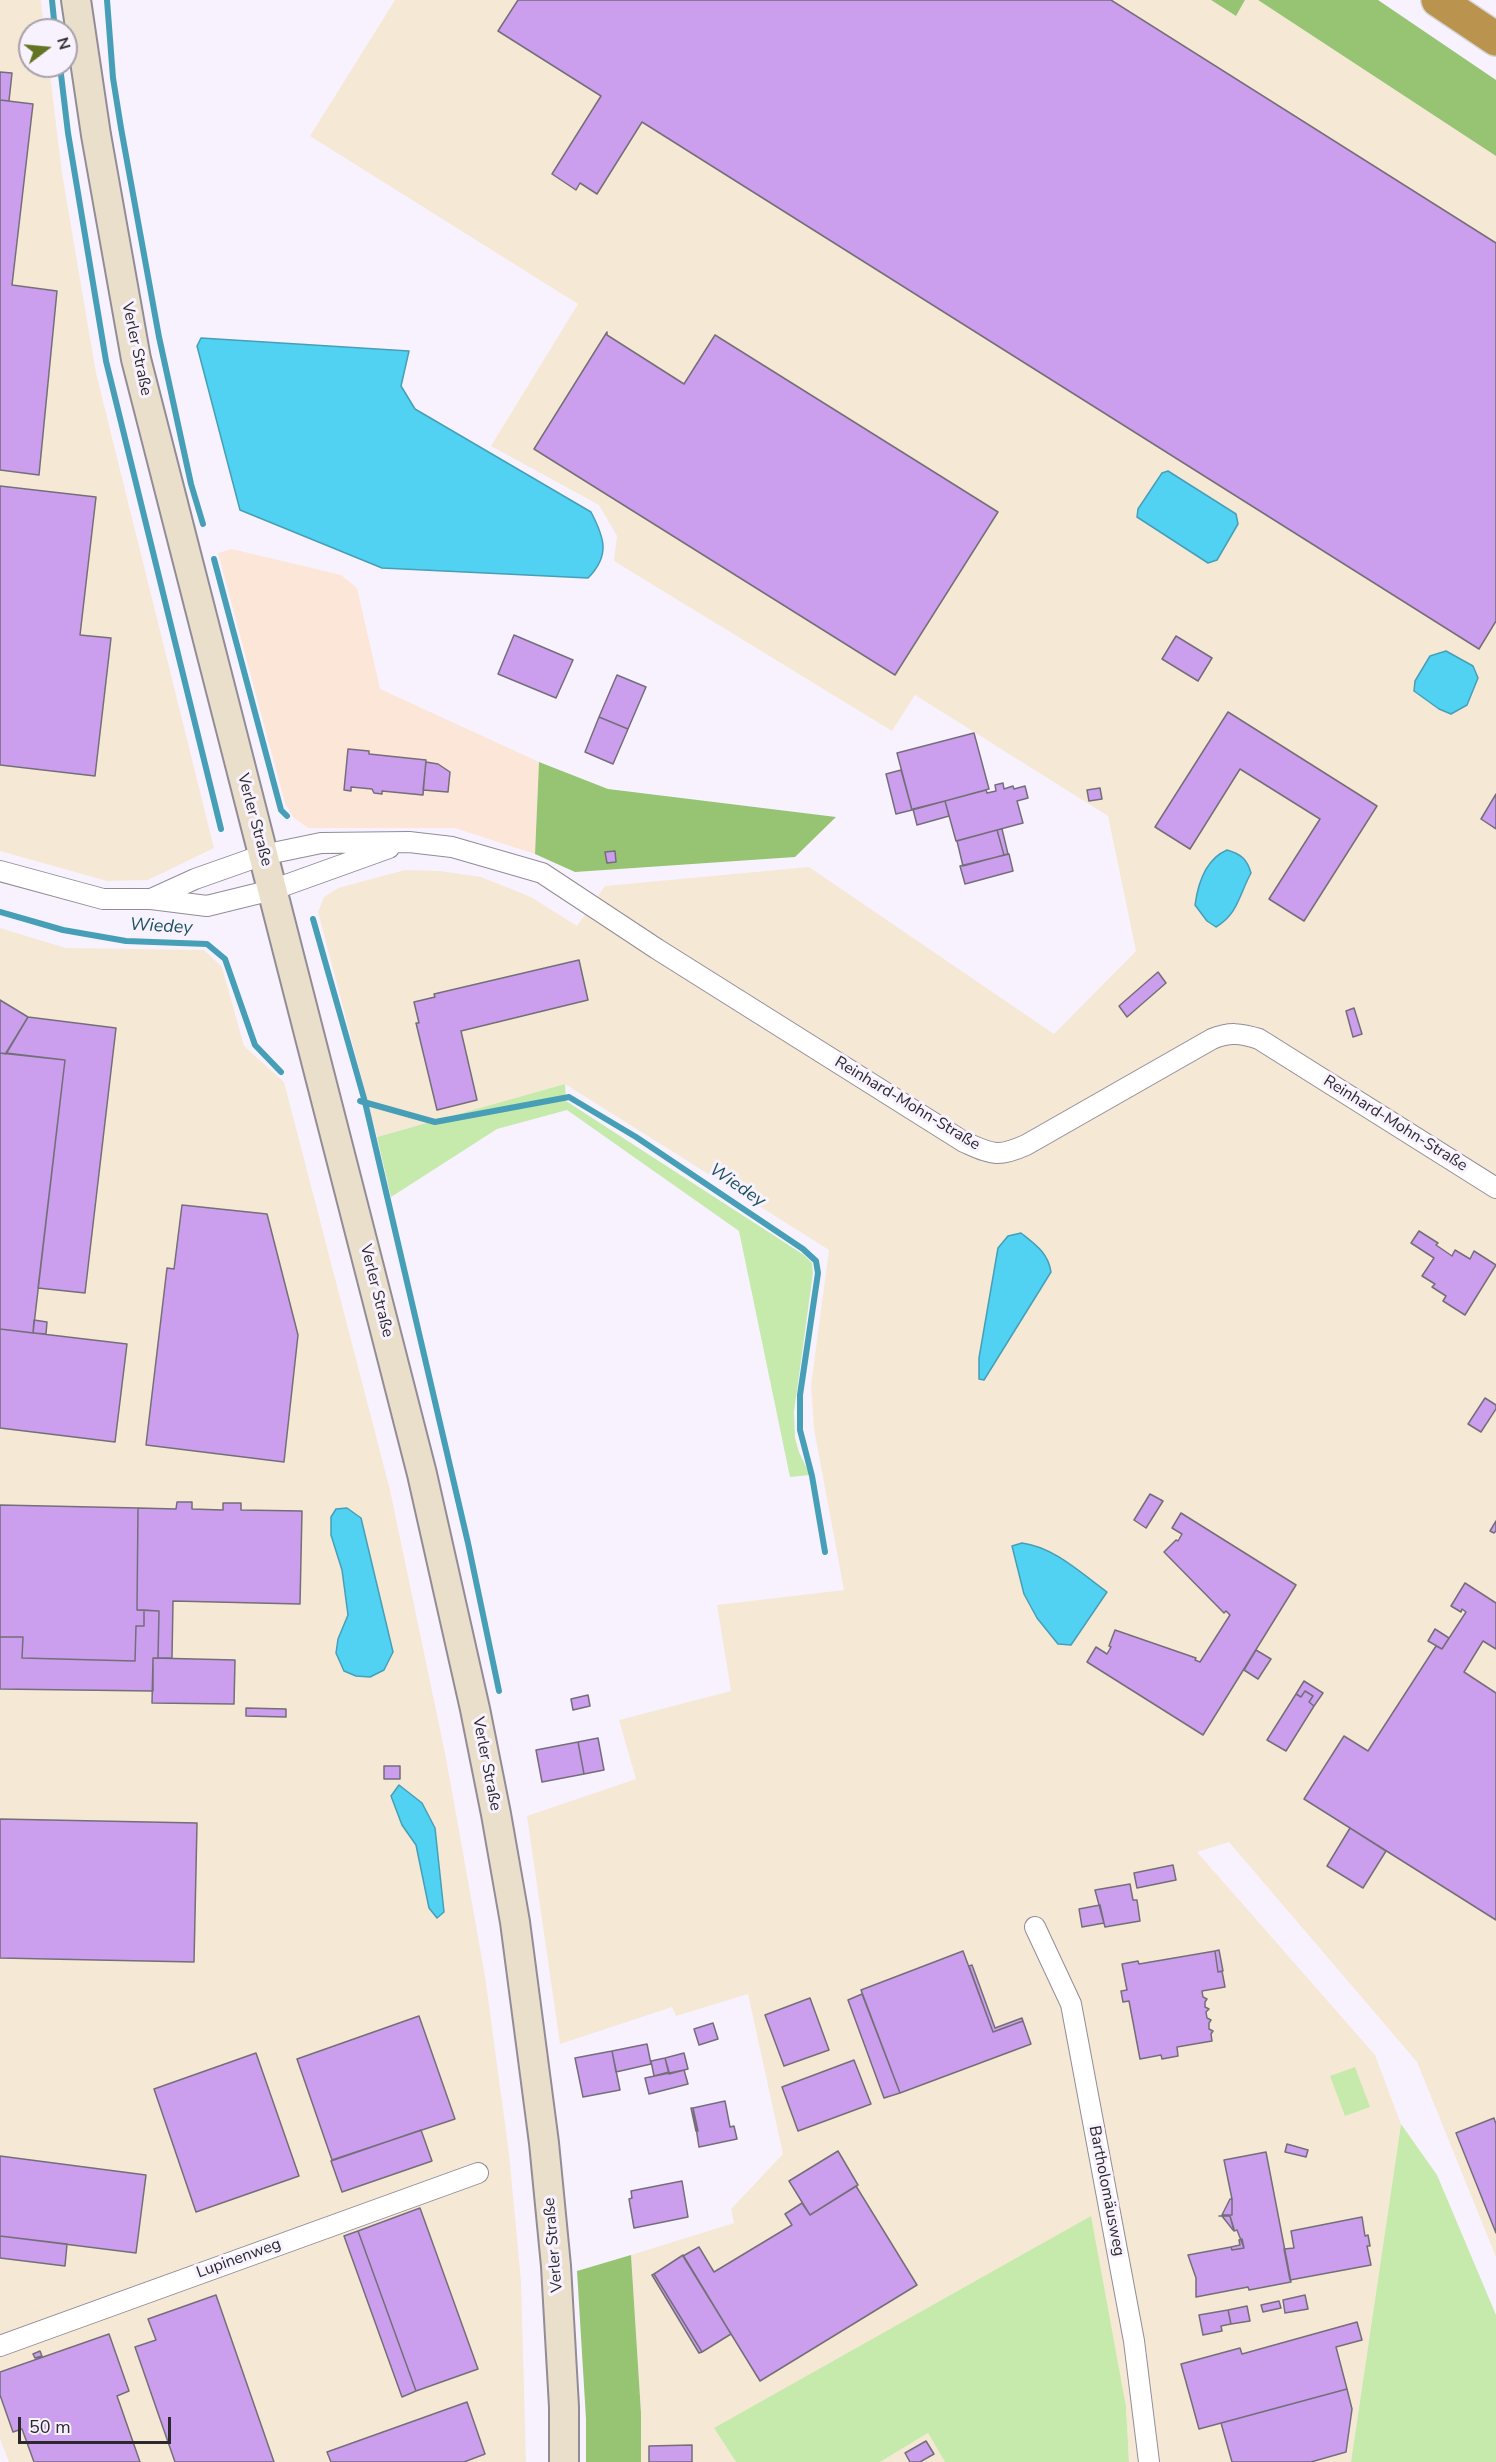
<!DOCTYPE html>
<html>
<head>
<meta charset="utf-8">
<style>
  body { margin:0 }
  #map { position:relative; width:1496px; height:2462px; overflow:hidden; background:#f8f2ff; font-family:"Nunito Sans",sans-serif }
  canvas { display:block }
  .north { position:absolute; left:18px; top:18px; width:60px; height:60px; box-sizing:border-box; background:#f8f2ff; border:2px solid #a6a2ab; border-radius:50%; rotate:74deg; font-size:16px; font-weight:700; line-height:24px; text-align:center; color:#2c292e }
  .north::after { content:''; display:block; margin:auto; width:21px; height:27px; background:#637423; clip-path:polygon(50% 0,100% 100%,50% 72%,0 100%) }
  .scale { position:absolute; left:18px; top:2417px; width:153px; height:27px; box-sizing:border-box; border:3px solid #2c292e; border-top:0; padding-left:8px; font-size:18px; line-height:21px; white-space:nowrap; color:#2c292e; -webkit-text-stroke:4px #f8f2ff; paint-order:stroke }
</style>
</head>
<body>
<div id="map">
<canvas width="1496" height="2462"></canvas>
<div class="north">N</div>
<div class="scale">50 m</div>
</div>
<script>
const context = document.querySelector('canvas').getContext('2d');
context.lineJoin = 'round';
function paint(path, color) {
  context.fillStyle = color;
  context.fill(path, 'evenodd');
}
function trace(path, color, width, dash) {
  context.strokeStyle = color;
  context.lineWidth = width;
  context.lineCap = dash ? 'butt' : 'round';
  context.setLineDash(dash || []);
  context.stroke(path);
}
function write(font, color, halo, rows, align = 'center') {
  context.font = font + ' "Nunito Sans",sans-serif';
  context.lineWidth = 6;
  context.setLineDash([]);
  context.textBaseline = 'middle';
  context.strokeStyle = halo;
  context.fillStyle = color;
  for (const [text, x, y, turn = 0] of rows) {
    context.save();
    context.translate(x, y);
    context.rotate((+turn || 0) * Math.PI / 180);
    context.textAlign = isNaN(turn) ? turn : align;
    if (halo) context.strokeText(text, 0, 0);
    context.fillText(text, 0, 0);
    context.restore();
  }
}
paint(new Path2D(`
  M232,549L341,575L357,588L380,689L539,762L535,854L455,828H308L293,817L285,803L218,553Z`), '#fbe6d8');
paint(new Path2D(`
  M0,0H41L44,30H30V66H49L62,173L96,373L214,848L148,880L107,881L0,851Z
  M395,0H1211L1236,16L1245,0H1258L1496,156V2257L1417,2062L1229,1842L1197,1852L1375,2055L1401,2124L1351,2462H1129L1126,2407L714,2428L736,2462H641V2413L631,2255L734,2223L731,2209L783,2154L748,1994L676,2016L672,2007L560,2044L527,1816L636,1779L619,1720L731,1691L717,1605L844,1590L814,1429L811,1385L829,1250L565,1084L377,1137L318,912L324,897L338,888L405,870L440,871L481,877L531,897L577,926L605,886L809,867L1054,1034L1136,951L1108,816L915,695L892,731L614,561L617,536L599,505L491,446L578,304L310,136Z
  M0,928L66,948L204,950L222,967L244,1046L284,1082L390,1490L446,1758L485,1976L509,2153L521,2281L526,2462H9L0,2439Z
  M928,2433L945,2462H880Z`), '#f5e9d5');
paint(new Path2D(`
  M565,1084L566,1101L804,1255L812,1263L813,1273L794,1412L795,1438L799,1452L810,1475L790,1477L739,1231L567,1110L497,1129L391,1197L377,1137Z
  M1355,2067L1370,2107L1345,2116L1330,2076Z
  M1401,2124L1437,2175L1496,2315V2462H1351Z
  M1091,2216L1126,2407L1129,2462H945L928,2433L880,2462H736L714,2428Z`), '#c6e9ac');
paint(new Path2D(`
  M1211,0H1245L1236,16Z
  M1258,0H1378L1496,80V156Z
  M539,762L608,789L836,817L795,857L575,872L535,854Z
  M631,2255L641,2413V2462H586V2419L577,2271Z`), '#97c472');
const water = new Path2D(`
  M201,338L409,351L401,386L415,409L591,512C604,537 611,555 588,578L382,568L240,510L197,346Z
  M1168,471L1236,514L1238,524L1217,560L1208,563L1137,517L1138,509L1162,473Z
  M1446,651L1473,666L1478,678L1467,705L1451,714L1439,709L1414,691L1415,681L1430,656Z
  M1227,850C1241,854 1247,859 1251,873C1239,895 1238,914 1216,927L1207,921L1195,905C1198,883 1206,859 1227,850Z
  M1021,1233C1036,1245 1048,1253 1051,1272L984,1380L979,1379V1358L998,1248L1008,1236Z
  M347,1508L361,1518L393,1652L384,1670L370,1677L356,1676L344,1671L336,1653L338,1639L348,1615L342,1570L331,1535V1517L336,1509Z
  M1022,1543C1054,1547 1082,1574 1107,1592L1071,1645L1058,1644L1037,1618L1024,1594L1012,1546Z
  M399,1785L422,1803L435,1828L444,1912L437,1918L429,1908L416,1845L402,1825L391,1796Z`);
paint(water, '#51d2f2');
trace(water, '#469fb7', 1.5);
trace(new Path2D(`
  M52,0L55,30
  M107,0L113,78L121,128L159,337L191,484L203,524
  M60,66L68,133L106,361L221,829
  M214,559L281,810L287,816
  M0,912L63,930L126,941L207,944L225,959L255,1045L281,1072
  M313,919L365,1102L468,1543L499,1691
  M360,1101L435,1122L569,1097L636,1137L803,1249L816,1261L818,1273L800,1395V1430L812,1476L825,1552`), '#469fb7', 6);
const building = new Path2D(`
  M518,0H1111L1496,243V621L1479,649L642,122L597,194L580,183L576,190L552,174L601,96L498,31Z
  M0,72L12,73L9,101L0,100Z
  M0,100L33,104L12,285L57,291L39,475L0,470Z
  M607,332V335L684,384L715,335L998,512L895,675L534,449Z
  M0,486L96,497L80,635L111,638L95,776L0,765Z
  M514,635L573,660L556,698L498,674Z
  M1176,636L1212,658L1198,681L1162,659Z
  M617,675L646,687L628,729L599,717Z
  M1228,712L1377,806L1304,921L1269,899L1320,819L1240,769L1190,849L1155,827Z
  M599,717L628,729L613,764L585,752Z
  M974,733L989,789L912,810L897,753Z
  M348,749L369,751V754L426,760L423,795L382,791V794L374,793L372,789L351,787V791L344,790Z
  M426,762L438,764L450,772L448,792L423,790Z
  M901,770L912,810L896,814L886,774Z
  M1003,783L1004,789L1013,786L1014,789L1025,786L1028,798L1017,801L1023,823L956,841L945,801L986,790L987,793L996,791L995,785Z
  M1100,788L1102,799L1089,801L1087,790Z
  M1496,794V829L1481,819Z
  M945,801L949,816L917,825L913,809Z
  M1002,829L1008,854L1004,855L997,830Z
  M997,830L1004,855L963,866L957,841Z
  M615,851L616,862L607,863L605,852Z
  M1009,854L1013,871L965,884L960,866Z
  M579,960L588,1000L461,1031L477,1100L437,1110L416,1023H419L414,1002L435,997L434,994Z
  M1158,972L1166,983L1127,1017L1119,1006Z
  M0,1000L28,1017L6,1054L0,1053Z
  M1354,1008L1362,1034L1353,1037L1346,1011Z
  M28,1017L116,1028L85,1293L38,1288L65,1060L6,1053Z
  M0,1053L65,1060L33,1333L0,1329Z
  M182,1205L267,1214L298,1335L284,1462L146,1445L167,1268L174,1269Z
  M1419,1231L1438,1243L1436,1245L1452,1256L1455,1250L1470,1259L1474,1251L1496,1265L1465,1315L1443,1301L1446,1296L1432,1287L1435,1284L1422,1276L1434,1258L1411,1243Z
  M34,1320L47,1322L46,1334L33,1333Z
  M0,1329L127,1344L115,1442L0,1428Z
  M1485,1398L1496,1405V1409L1481,1432L1468,1424Z
  M1150,1494L1163,1501L1146,1528L1134,1520Z
  M177,1502H192V1509L223,1510V1503H241V1510L302,1511L300,1604L173,1601L172,1658H158L159,1611L137,1610L138,1508L176,1509Z
  M0,1505L138,1508L137,1610H144V1626H136L135,1661L22,1658L23,1637H0Z
  M1181,1513L1296,1585L1203,1735L1087,1662L1096,1647L1107,1654L1111,1647L1109,1646L1115,1630L1196,1658L1195,1660L1200,1662L1230,1615L1226,1611L1224,1613L1164,1552L1176,1540L1178,1541L1182,1534L1172,1528Z
  M1496,1521V1531L1494,1533L1490,1531Z
  M1465,1583L1496,1603V1649L1483,1641L1464,1672L1496,1693V1920L1304,1799L1344,1736L1368,1751L1436,1646L1442,1649L1466,1612L1462,1609L1461,1612L1451,1606Z
  M144,1610L159,1611L158,1658H153V1691L0,1689V1637H23L22,1658L135,1661L136,1626H144Z
  M1435,1629L1449,1638L1442,1649L1428,1641Z
  M1256,1650L1271,1659L1258,1679L1244,1670Z
  M153,1658L235,1660L234,1704L152,1703Z
  M1304,1681L1323,1693L1314,1706L1309,1702L1313,1696L1305,1691L1301,1697L1296,1694Z
  M1305,1691L1313,1696L1309,1702L1314,1706L1286,1751L1267,1740L1296,1694L1301,1697Z
  M588,1695L590,1706L573,1710L571,1699Z
  M246,1708L286,1709V1717L246,1716Z
  M598,1738L604,1770L584,1774L578,1742Z
  M578,1742L584,1774L542,1782L536,1750Z
  M384,1766H400V1779H384Z
  M0,1819L197,1823L194,1962L0,1958Z
  M1350,1828L1386,1851L1363,1888L1327,1866Z
  M1173,1865L1176,1880L1137,1888L1134,1873Z
  M1130,1884L1133,1900H1137L1140,1921L1105,1927L1095,1890Z
  M1100,1905L1104,1923L1082,1927L1079,1909Z
  M1219,1950L1223,1971L1218,1972L1215,1951Z
  M963,1951L993,2032L1023,2021L1031,2044L900,2093L861,1990Z
  M1215,1951L1218,1972L1222,1971L1225,1987L1202,1991L1203,1997L1207,1999L1205,2002V2007L1209,2009L1206,2012L1207,2018L1211,2020L1209,2023V2029L1213,2031L1211,2034L1212,2041L1177,2047L1178,2056L1162,2059L1161,2055L1140,2059L1129,2001L1123,2002L1121,1991L1127,1990L1122,1964L1138,1961L1139,1964Z
  M972,1965L995,2028L1022,2018L1023,2021L993,2032L969,1966Z
  M862,1994L900,2093L884,2098L848,2000Z
  M810,1998L829,2050L784,2066L765,2015Z
  M419,2016L455,2119L332,2160L297,2059Z
  M713,2023L718,2039L699,2045L694,2029Z
  M647,2044L651,2064L616,2072L612,2051Z
  M612,2051L620,2090L583,2097L575,2058Z
  M256,2053L299,2176L196,2212L154,2089Z
  M684,2053L688,2069L669,2074L665,2058Z
  M665,2058L669,2072L654,2076L651,2061Z
  M854,2060L871,2104L798,2131L782,2087Z
  M684,2070L688,2084L649,2094L645,2078Z
  M725,2101L730,2127L734,2126L737,2139L699,2147L693,2108Z
  M691,2108H693L698,2131H696Z
  M1494,2118L1496,2124V2233L1456,2133Z
  M421,2130L432,2161L342,2192L331,2161Z
  M1287,2144L1308,2150L1306,2157L1285,2152Z
  M838,2151L858,2185L810,2215L789,2181Z
  M1266,2152L1291,2282L1249,2290L1248,2287L1196,2297V2278L1188,2255L1231,2247L1232,2250L1244,2248L1237,2230L1234,2231L1230,2216H1219L1232,2215V2199L1224,2160Z
  M0,2156L146,2175L136,2253L0,2236Z
  M682,2181L688,2217L634,2228L629,2199L632,2198L631,2191Z
  M856,2186L917,2285L760,2381L683,2256L699,2247L714,2272L792,2225L785,2214L802,2203L810,2215Z
  M1230,2199H1232V2215H1222Z
  M420,2208L478,2369L416,2391L358,2231Z
  M1222,2216H1230L1234,2229L1233,2230Z
  M1362,2217L1365,2236L1368,2235L1370,2246H1367L1371,2265L1290,2280L1284,2249L1294,2248L1291,2231Z
  M358,2231L416,2391L402,2397L344,2236Z
  M0,2236L67,2244L65,2266L0,2258Z
  M1242,2239L1244,2248L1232,2250L1231,2247L1240,2245L1239,2240Z
  M683,2255L731,2334L702,2352L654,2274Z
  M654,2274L702,2352L699,2353L652,2275Z
  M216,2295L274,2462H175L135,2347L156,2340L148,2319Z
  M1305,2295L1308,2309L1285,2313L1283,2300Z
  M1279,2301L1281,2308L1263,2312L1261,2305Z
  M1247,2306L1250,2321L1231,2324L1228,2310Z
  M1228,2310L1231,2324L1221,2326L1222,2331L1203,2335L1199,2315Z
  M1357,2322L1362,2340L1336,2347L1347,2389L1199,2429L1181,2364L1240,2348L1242,2354Z
  M109,2334L129,2391L117,2396L140,2462H34L22,2429L13,2432L0,2395V2372Z
  M40,2351L42,2356L35,2358L33,2354Z
  M1347,2389L1352,2409L1346,2452L1311,2462H1232L1221,2423Z
  M467,2402L485,2454L464,2462H331L327,2452Z
  M926,2441L934,2454L920,2462H910L905,2453Z
  M692,2445V2462H649V2446Z`);
paint(building, '#cb9fee');
trace(building, '#746e79', 1.5);
const minor = new Path2D(`
  M0,871L103,899H151L207,906L272,890L389,848
  M151,899L195,879L263,855L321,843L409,842L452,847L542,873L657,949L964,1142C992,1154 997,1158 1026,1145L1212,1039C1229,1032 1241,1033 1259,1039L1496,1188
  M1035,1927L1071,2004L1134,2341L1149,2462
  M0,2346L478,2173`);
const secondary = new Path2D(`
  M76,0L96,135L136,359L422,1474L475,1709L496,1814L515,1922L544,2143L556,2266L564,2407V2462`);
const motorway = new Path2D(`
  M1438,0L1496,39`);
trace(minor, '#928c97', 22);
trace(secondary, '#928c97', 32);
trace(motorway, '#d5d4d5', 36);
trace(minor, '#fff', 20);
trace(secondary, '#eadfca', 28);
trace(motorway, '#ba944e', 33);
write('16px', '#2c292e', '#f8f2ff', [
  ["Verler Straße",136,349,78],
  ["Verler Straße",254,820,75],
  ["Reinhard-Mohn-Straße",907,1104,31],
  ["Reinhard-Mohn-Straße",1395,1124,32],
  ["Verler Straße",376,1291,76],
  ["Verler Straße",486,1764,79],
  ["Bartholomäusweg",1106,2191,79],
  ["Verler Straße",554,2245,-95],
  ["Lupinenweg",239,2259,-20]
]);
write('italic 18px', '#1c515f', '#f8f2ff', [
  ["Wiedey",161,927,3],
  ["Wiedey",737,1186,34]
]);
</script>
</body>
</html>
